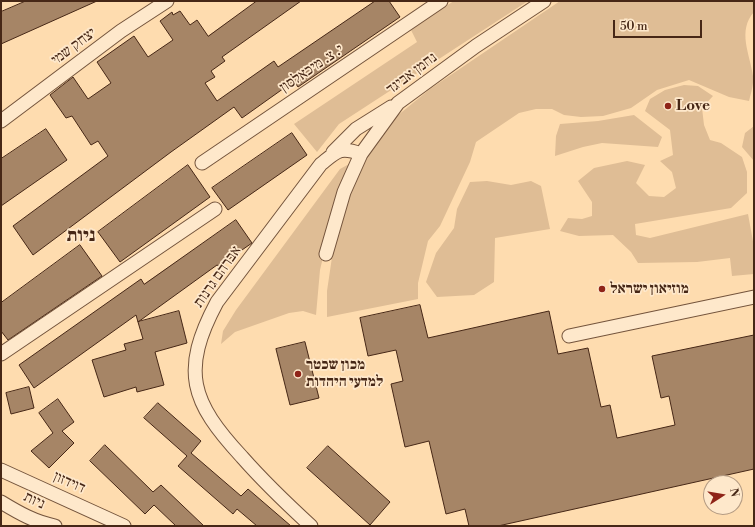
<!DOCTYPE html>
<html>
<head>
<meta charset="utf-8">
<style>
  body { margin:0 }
  #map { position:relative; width:755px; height:527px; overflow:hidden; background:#fedcaf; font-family:"Libre Bodoni",serif }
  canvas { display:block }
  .frame { position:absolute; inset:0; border:2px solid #462716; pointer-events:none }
  .north { position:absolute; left:703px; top:475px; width:40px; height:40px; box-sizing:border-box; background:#fee8cb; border:1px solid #b49b83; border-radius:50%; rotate:78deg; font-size:11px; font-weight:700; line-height:16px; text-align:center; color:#462716 }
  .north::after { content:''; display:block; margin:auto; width:14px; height:18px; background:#8f2418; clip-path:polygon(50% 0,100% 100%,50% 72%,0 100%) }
  .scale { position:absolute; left:613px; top:20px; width:89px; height:18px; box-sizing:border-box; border:2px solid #462716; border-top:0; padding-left:5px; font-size:12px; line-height:14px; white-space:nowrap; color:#462716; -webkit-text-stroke:3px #fee8cb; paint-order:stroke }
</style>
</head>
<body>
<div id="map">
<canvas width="755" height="527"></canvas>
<div class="frame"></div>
<div class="north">N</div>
<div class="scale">50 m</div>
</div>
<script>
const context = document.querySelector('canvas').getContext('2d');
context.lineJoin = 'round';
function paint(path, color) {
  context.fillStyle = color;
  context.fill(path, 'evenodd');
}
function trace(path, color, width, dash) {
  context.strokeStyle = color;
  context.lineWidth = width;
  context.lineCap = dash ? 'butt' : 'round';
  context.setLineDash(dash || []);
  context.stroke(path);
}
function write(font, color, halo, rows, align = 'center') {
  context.font = font + ' "Libre Bodoni","Frank Ruhl Libre",serif';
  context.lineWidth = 3.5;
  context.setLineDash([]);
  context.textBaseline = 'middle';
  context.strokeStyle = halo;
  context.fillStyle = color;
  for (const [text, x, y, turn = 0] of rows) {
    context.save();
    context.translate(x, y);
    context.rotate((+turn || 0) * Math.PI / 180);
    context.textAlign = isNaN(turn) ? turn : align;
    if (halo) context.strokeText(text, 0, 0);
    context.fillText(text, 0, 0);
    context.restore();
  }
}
paint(new Path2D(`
  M454,1H528L339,124L317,152L294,124L417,42L410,28Z
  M560,1H754V12C737,31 750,54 753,76C754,84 751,93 749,101L729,97L689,80L657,90L631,108L603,116L581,117L564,115L552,109H536L519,113L476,142L470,162L440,226L428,241L418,283V299L327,317V291L335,237L348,199L367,156L386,125L430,89Z
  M684,85L698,86L713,96L702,108L704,125L710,140L721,143L742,157L747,172V193L731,208L635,224L636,235L650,238L748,214L754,247V274L732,276L730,258L697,262L638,263L631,252L613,235L579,236L560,231L568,218L582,219L592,216V202L578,181L594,168L627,161L645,165L636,183L649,196L664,197L676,188L672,172L660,161L673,155L670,130L645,111L650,99L665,90Z
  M634,115L662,137L658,147L602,143L583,147L555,156L556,136L560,124L598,121Z
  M754,126V161L742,147L745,133Z
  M353,162L337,197L320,270L316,315L303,311L289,313L235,332L221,344L223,331L236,310L340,169Z
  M487,181L511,185L531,181L541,186L550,229L495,238L494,282L474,295L437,297L426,282L436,253L454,228L457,209L470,182Z`), '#dfbd95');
const building = new Path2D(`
  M26,1H97L1,44V12Z
  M257,1H301L222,57L225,61L211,71L215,77L205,83L217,101L274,61L278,67L375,1H389L400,17L298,87L294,81L242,118L234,107L171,152L33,255L13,226L108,156L98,141L91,145L72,116L66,118L50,95L73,77L88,99L111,83L97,62L134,36L148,57L173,40L160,21L172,12L173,15L180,11L190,25L197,20L208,36Z
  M46,129L67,160L1,206V159Z
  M292,133L307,155L228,210L212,188Z
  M188,165L210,197L120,262L98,232Z
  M236,220L252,243L219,266L217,265L138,322L136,315L34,388L19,365L141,279L144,284Z
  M80,245L102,276L8,340L1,331V303Z
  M420,305L428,338L549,311L558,354L588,348L601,407L610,405L617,438L675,425L669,396L661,398L652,356L754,335V469L498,526H469L465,509L446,514L429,441L405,447L391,384L403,381L396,350L368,356L360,318Z
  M179,311L187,343L155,352L164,385L137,392L136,387L104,397L92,360L126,350L124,344L143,339L138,322Z
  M305,342L319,398L290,405L276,349Z
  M29,387L34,408L11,414L6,393Z
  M58,399L74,422L62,431L74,443L49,468L31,451L53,433L39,413Z
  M158,403L201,441L191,453L241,496L248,489L291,526H257L237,509L233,514L178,466L187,456L144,418Z
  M105,445L153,492L161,485L204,526H176L154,505L145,514L90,461Z
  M328,446L390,502L370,525L307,468Z`);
paint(building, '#a68566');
trace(building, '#462716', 1);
const minor = new Path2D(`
  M1,121L121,31L167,1
  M333,152L356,129L391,107
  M202,163L441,1
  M326,254L344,192L361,154L398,103L476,46L544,1
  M569,336L754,297
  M1,354L215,209
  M1,470L124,526
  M1,502C19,513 35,522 55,526
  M311,526C287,504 264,482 242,457C191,402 180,371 217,302L321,164C337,151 340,146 361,154`);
trace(minor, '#74543c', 15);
trace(minor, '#fee8cb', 13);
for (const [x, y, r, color] of [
  [668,106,4,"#8f2418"],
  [602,289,4,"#8f2418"],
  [298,374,4,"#8f2418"]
]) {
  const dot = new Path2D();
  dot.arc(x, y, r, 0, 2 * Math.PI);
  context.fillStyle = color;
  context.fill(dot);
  trace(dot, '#fee8cb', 1.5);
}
write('15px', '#462716', '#fee8cb', [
  ["יצחק שמי",74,47,-37],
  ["י. צ. מיכאלסון",312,69,-34],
  ["נחמן אביגד",412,74,-37],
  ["אברהם גרנות",218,277,-55],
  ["דוידזון",69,483,24],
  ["ניות",34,501,25]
]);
write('bold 15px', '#462716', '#fee8cb', [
  ["Love",676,106],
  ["מוזיאון ישראל",610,289],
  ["מכון שכטר",306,365],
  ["למדעי היהדות",306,382]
], 'left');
write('bold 19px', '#462716', '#fee8cb', [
  ["ניות",81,236]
]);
</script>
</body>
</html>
